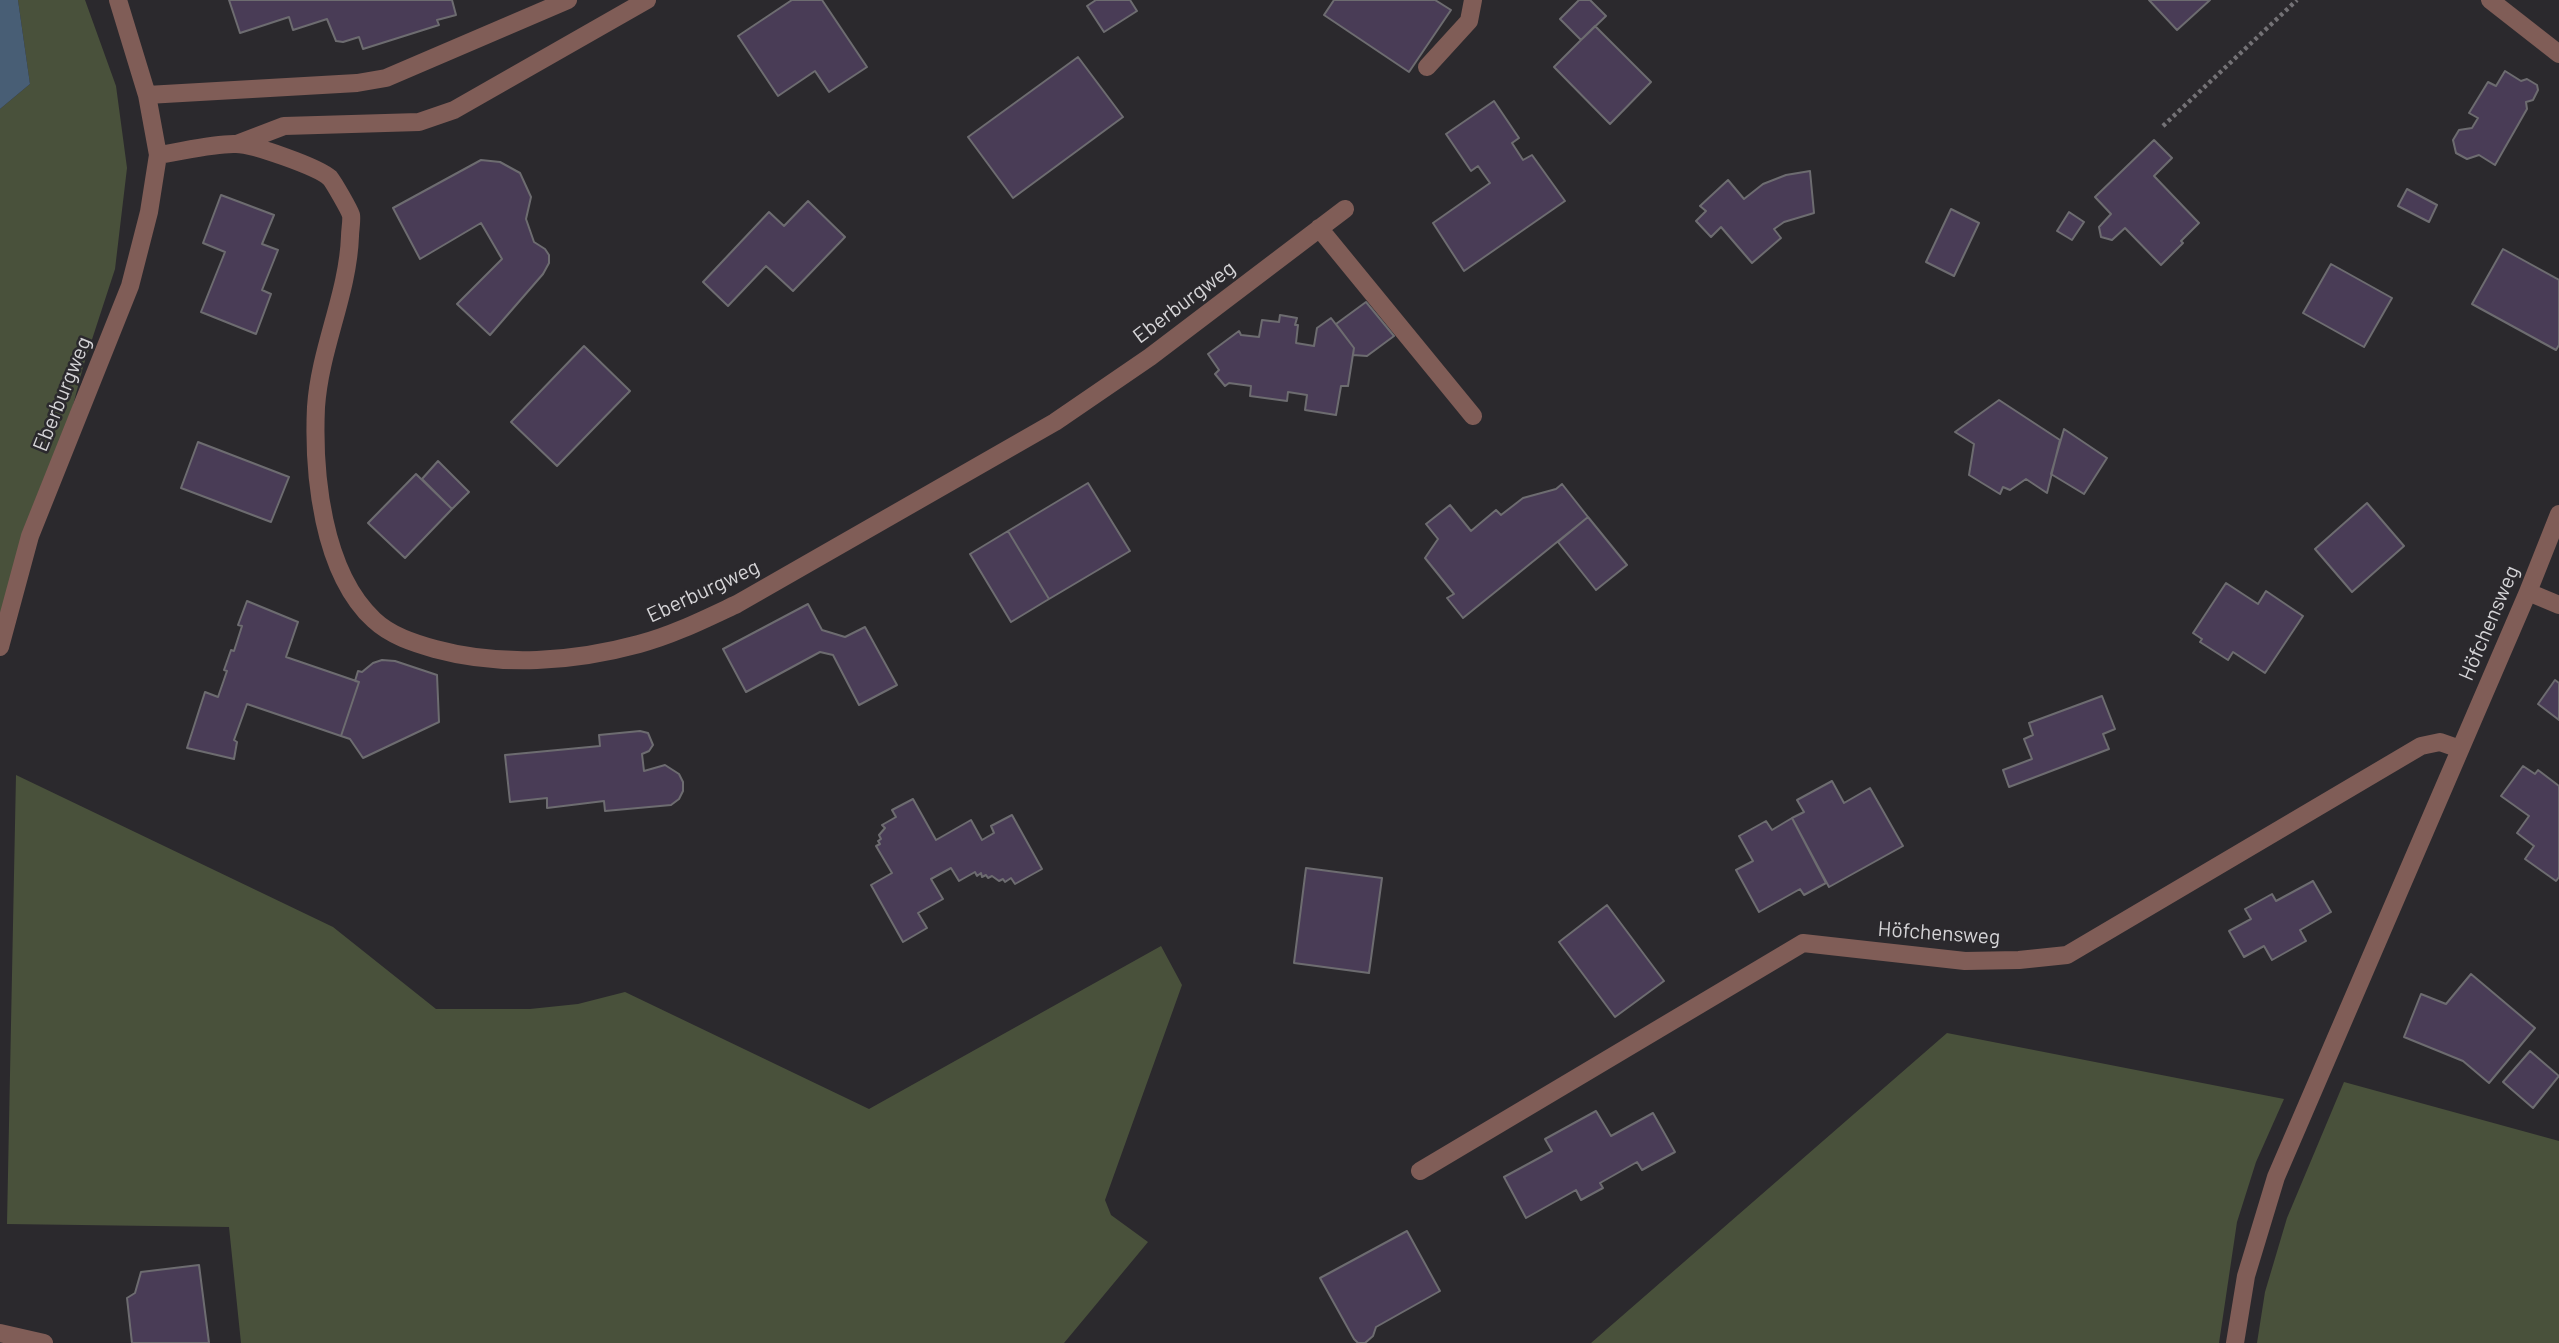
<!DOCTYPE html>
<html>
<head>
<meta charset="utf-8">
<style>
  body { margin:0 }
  canvas { display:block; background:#2b292d }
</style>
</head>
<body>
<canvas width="2559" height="1343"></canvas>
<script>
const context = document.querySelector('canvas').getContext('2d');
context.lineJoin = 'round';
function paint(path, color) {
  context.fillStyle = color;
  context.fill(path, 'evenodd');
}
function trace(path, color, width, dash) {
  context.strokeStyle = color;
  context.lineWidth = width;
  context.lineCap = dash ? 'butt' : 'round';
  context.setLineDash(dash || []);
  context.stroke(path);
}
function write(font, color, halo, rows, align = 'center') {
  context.font = font + ' Barlow,sans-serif';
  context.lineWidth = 5;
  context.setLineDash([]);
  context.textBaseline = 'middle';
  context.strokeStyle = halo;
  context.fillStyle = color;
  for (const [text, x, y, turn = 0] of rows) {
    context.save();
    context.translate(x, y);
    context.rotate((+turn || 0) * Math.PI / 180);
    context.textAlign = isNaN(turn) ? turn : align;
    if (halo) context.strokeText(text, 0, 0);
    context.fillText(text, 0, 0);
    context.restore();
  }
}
paint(new Path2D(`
  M18,0H85L116,86L127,168L115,269L83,367L38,540L0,625V109L30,84Z
  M16,775L333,927L436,1009H530L578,1004L625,992L869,1109L1161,946L1182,985L1105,1200L1111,1215L1148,1242L1064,1343H241L229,1227L7,1224Z
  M1947,1033L2284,1099L2256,1162L2237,1222L2219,1343H1591Z
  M2344,1082L2559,1141V1343H2257L2265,1292L2287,1218Z`), '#49513b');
paint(new Path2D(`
  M0,0H18L30,84L0,109Z`), '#485e75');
const building = new Path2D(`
  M229,0H452L456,15L437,20L439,25L363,49L359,37L343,42L336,41L327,19L293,30L289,17L240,33Z
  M792,0H822L867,67L829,92L815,71L778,96L738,36Z
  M1096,0H1130L1137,11L1104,32L1087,6Z
  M1334,0H1435L1451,10L1409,72L1324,15Z
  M1579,0H1590L1606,16L1581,40L1560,19Z
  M2149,0H2210L2177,30Z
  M1595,26L1651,82L1610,124L1554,67Z
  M1078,57L1123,117L1013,198L968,137Z
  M2505,71L2521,81L2527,79L2537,85L2538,90L2533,100L2526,102L2527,109L2495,165L2479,155L2467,159L2456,153L2453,140L2459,130L2472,128L2478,118L2469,113L2488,82L2496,86Z
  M1494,101L1519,138L1512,143L1523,160L1532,155L1565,201L1464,271L1433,223L1490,183L1478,166L1471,171L1446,134Z
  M2154,140L2172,158L2154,176L2199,223L2181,241L2183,243L2161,265L2125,228L2112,240L2101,237L2099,227L2111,214L2095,197Z
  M481,160L500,162L520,173L531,197L526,219L534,242L545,249L549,255V263L543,274L490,335L457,304L502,259L481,223L420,259L393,208Z
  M1810,171L1814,213L1784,222L1774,229L1781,238L1752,263L1721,227L1711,237L1696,221L1706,211L1700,206L1728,180L1744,199L1763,184L1786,175Z
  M2407,189L2437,205L2429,222L2398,206Z
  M221,195L274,215L262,244L278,250L262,290L271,294L256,334L201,312L225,252L203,243Z
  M808,201L845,237L793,291L766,266L728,306L703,282L769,212L784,226Z
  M1951,209L1979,223L1954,276L1926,262Z
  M2069,212L2084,222L2072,240L2057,231Z
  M2503,249L2559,280V345L2556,350L2472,304Z
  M2331,264L2392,298L2364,347L2303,313Z
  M1366,302L1394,336L1367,356L1353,355L1354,348L1336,324Z
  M1280,315L1297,318L1295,325H1298L1296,343L1314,346L1317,328L1331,318L1354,348L1348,386H1341L1336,415L1305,410L1307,395L1288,392L1287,401L1250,396L1251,386L1229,383L1225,386L1215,374L1219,370L1208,354L1239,331L1241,335L1259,337L1262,320L1279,322Z
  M584,346L630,391L557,466L511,422Z
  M1999,400L2060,440L2047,493L2026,479L2010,490L2003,487L2000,494L1969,475L1974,444L1955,432Z
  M2064,429L2107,458L2084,494L2051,474Z
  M198,442L289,477L271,522L181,488Z
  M438,461L469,492L452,509L422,479Z
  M416,474L452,509L405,558L368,523Z
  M1088,483L1130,551L1049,599L1008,531Z
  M1562,484L1588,517L1463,618L1447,598L1454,594L1425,558L1438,539L1426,524L1450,505L1471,531L1496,510L1501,515L1523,498L1556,489Z
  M2367,503L2404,546L2352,592L2315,549Z
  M1588,517L1627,565L1596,590L1558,542Z
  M1008,531L1049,599L1011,622L970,554Z
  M2226,583L2258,604L2266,591L2303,616L2265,673L2233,652L2228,660L2200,642L2202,639L2193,633Z
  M247,601L298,622L286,657L359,682L341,736L247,704L234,740L237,742L234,759L187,748L205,692L218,697L227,671L224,670L231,650L234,651L242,626L238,625Z
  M808,604L822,630L845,637L865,627L897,685L859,705L833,655L820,652L746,692L723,649Z
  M382,660L395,661L437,675L439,722L363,758L350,739L341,736L359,682L355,681L358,671L362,672L373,663Z
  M2555,680L2559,683V720L2538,704Z
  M2102,696L2115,729L2103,734L2109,749L2009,787L2003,770L2032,759L2024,739L2033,735L2029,723Z
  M640,731L648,733L653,745L649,751L642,754L644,771L665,765L679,774L683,782V791L679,799L671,805L605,811L604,801L547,808V798L510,802L505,755L600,746L599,735Z
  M2523,766L2535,774L2538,770L2559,786V877L2556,881L2525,859L2534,846L2517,833L2529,816L2501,796Z
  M1832,781L1844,803L1870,788L1903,846L1829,887L1792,818L1804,812L1797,800Z
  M913,799L936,840L971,820L982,840L994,833L991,826L1012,815L1042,869L1015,884L1011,878L1005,882L1003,879L999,881L992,876L988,878L986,875L982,877L981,873L977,876L975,872L959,881L951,868L931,879L943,899L918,913L927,928L903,942L871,885L892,873L876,846L880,844L878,841L881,839L879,835L885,828L882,825L896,817L892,810Z
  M1792,818L1826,883L1804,895L1800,889L1759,912L1736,870L1753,861L1739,836L1766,821L1772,830Z
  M1306,868L1382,878L1369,973L1294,963Z
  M2313,881L2331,912L2300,930L2306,941L2272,960L2264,946L2244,957L2229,931L2251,919L2245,909L2272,894L2276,901Z
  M1607,905L1664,981L1615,1017L1559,942Z
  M2471,974L2535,1028L2489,1083L2463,1061L2404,1037L2421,994L2446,1004Z
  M2530,1051L2559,1076L2533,1108L2503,1082Z
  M1596,1111L1611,1136L1653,1113L1675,1152L1642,1170L1637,1162L1600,1183L1603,1188L1581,1200L1576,1190L1526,1218L1504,1177L1552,1151L1545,1139Z
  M1407,1231L1440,1291L1376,1327L1373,1336L1365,1343H1358L1354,1339L1320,1278Z
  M199,1265L209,1343H132L127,1298L135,1293L141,1272Z`);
paint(building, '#493c56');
trace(building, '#6d6c70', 2);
trace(new Path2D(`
  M2163,126L2297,0`), '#747276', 4.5, [3.5, 3.5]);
trace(new Path2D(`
  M2490,0L2559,54
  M1427,67L1469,21L1473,0
  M147,95L357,83L386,78L568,0
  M237,144L284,126L419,122L454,110L647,0
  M158,155C180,152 214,143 236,144C253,144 318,167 330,178C334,183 349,209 351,215C352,221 350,230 350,236C348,294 320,348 316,407C313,473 322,572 374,620C391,636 414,643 435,649C501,667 573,662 639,644C673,635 705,619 737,604L1055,422L1150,357L1345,209
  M1319,228L1473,416
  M2528,592L2559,605
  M0,647L30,536L130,286L149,212L158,155L147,95L118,0
  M1420,1171L1803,943L1965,961L2019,960L2067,955L2421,746L2440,742L2460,749
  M0,1333L44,1343
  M2235,1343L2246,1276L2276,1177L2528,592L2559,514`), '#805d57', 18);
write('21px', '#d5d4d7', '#2b292d', [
  ["Eberburgweg",1184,302,-37],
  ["Eberburgweg",62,394,-68],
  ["Eberburgweg",703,591,-25],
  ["Höfchensweg",2489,623,-67],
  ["Höfchensweg",1939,933,4]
]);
</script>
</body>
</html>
